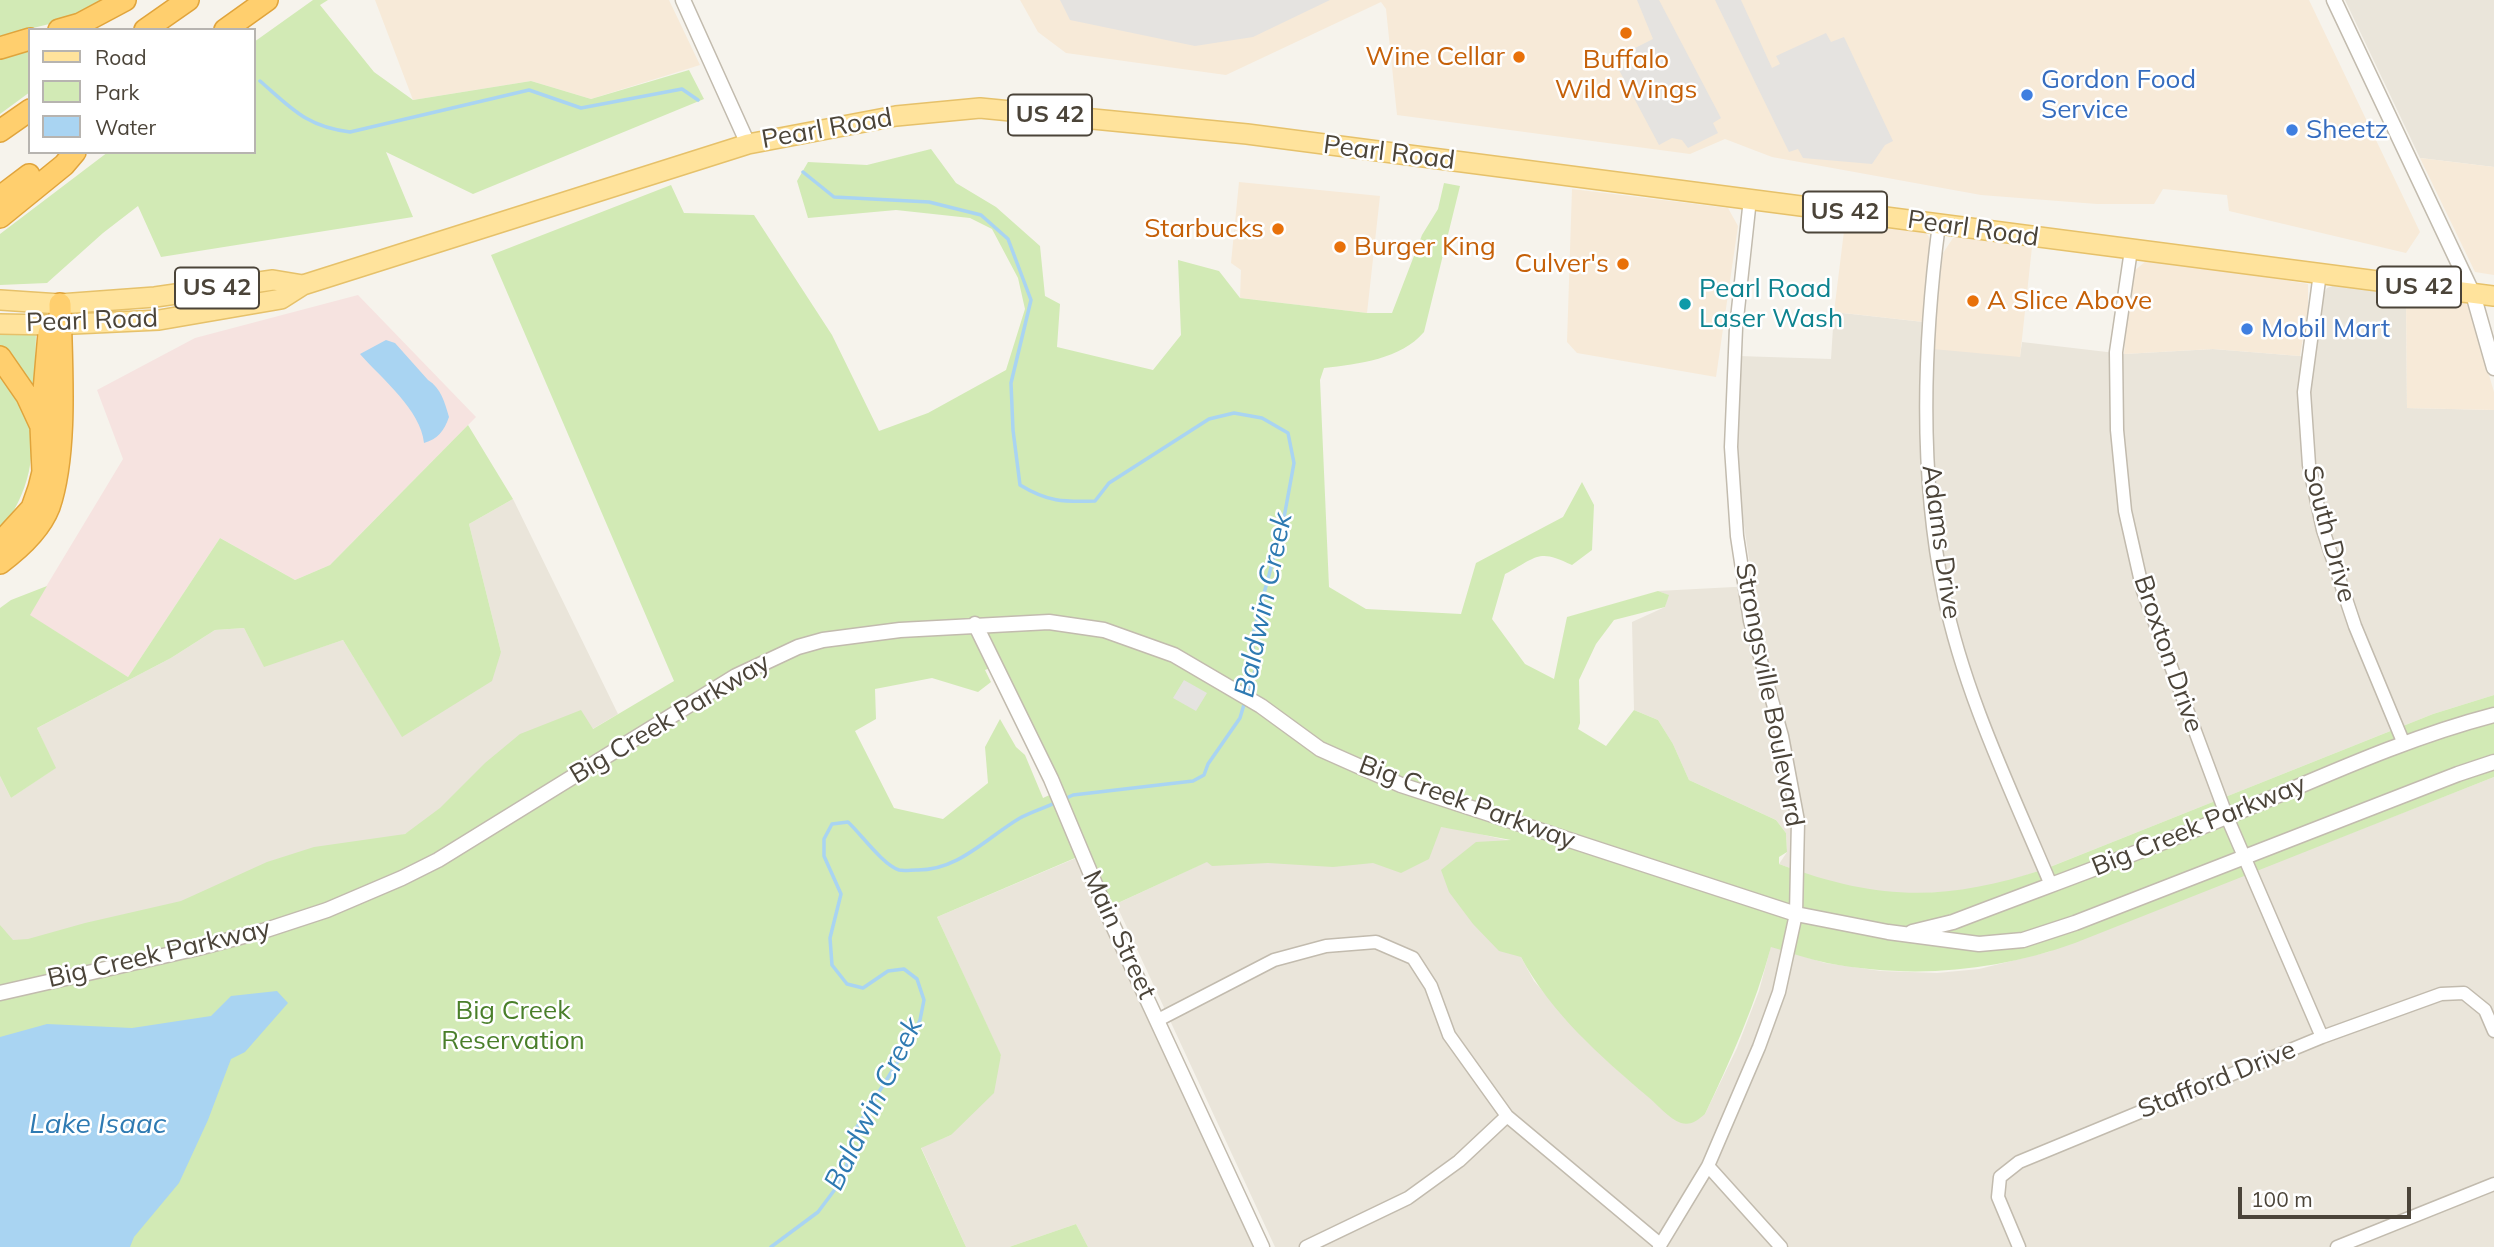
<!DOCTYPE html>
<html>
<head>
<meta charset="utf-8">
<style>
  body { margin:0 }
  #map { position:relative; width:2494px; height:1247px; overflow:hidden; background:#f6f3ec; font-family:Mulish,sans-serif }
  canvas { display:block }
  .legend { position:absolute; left:28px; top:28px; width:228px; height:126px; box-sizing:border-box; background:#fff; border:2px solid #b7b4b0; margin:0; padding:9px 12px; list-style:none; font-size:21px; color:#4b4439 }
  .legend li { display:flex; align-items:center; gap:14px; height:35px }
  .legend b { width:35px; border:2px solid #b7b4b0 }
  .scale { position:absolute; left:2238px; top:1187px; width:173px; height:32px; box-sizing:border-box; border:4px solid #4b4439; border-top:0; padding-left:9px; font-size:21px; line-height:24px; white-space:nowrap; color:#4b4439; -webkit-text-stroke:5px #fff; paint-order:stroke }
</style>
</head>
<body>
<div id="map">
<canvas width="2494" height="1247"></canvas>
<ul class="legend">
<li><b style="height:9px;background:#ffe39c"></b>Road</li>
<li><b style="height:19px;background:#d2eab5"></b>Park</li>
<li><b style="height:19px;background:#a9d4f2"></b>Water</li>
</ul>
<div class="scale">100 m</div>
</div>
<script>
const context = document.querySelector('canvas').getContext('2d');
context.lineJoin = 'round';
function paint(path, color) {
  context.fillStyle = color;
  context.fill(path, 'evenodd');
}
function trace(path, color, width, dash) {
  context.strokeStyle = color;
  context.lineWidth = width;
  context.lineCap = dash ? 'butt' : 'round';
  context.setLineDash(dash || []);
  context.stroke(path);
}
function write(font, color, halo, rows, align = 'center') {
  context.font = font + ' Mulish,sans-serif';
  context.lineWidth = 5;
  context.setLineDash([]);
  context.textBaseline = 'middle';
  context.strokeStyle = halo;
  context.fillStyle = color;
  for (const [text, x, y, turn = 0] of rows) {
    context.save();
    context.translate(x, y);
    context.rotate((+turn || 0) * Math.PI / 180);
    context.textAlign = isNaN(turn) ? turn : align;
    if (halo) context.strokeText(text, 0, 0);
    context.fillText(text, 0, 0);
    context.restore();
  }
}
paint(new Path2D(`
  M2345,0H2494V167L2420,158Z
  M2342,282L2406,294L2407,408L2494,410V695L2433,714L2045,869L2000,884L1953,892L1906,894L1858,889L1824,881L1779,864L1787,852L1786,833L1776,820L1689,780L1673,744L1658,720L1634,710L1632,622L1665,607L1668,595L1658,591L1753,586L1741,505L1737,440L1738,356L1831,359L1834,312L1924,322L2020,357L2022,342L2124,354L2213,349L2300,356L2313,361L2320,300L2327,288Z
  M513,499L618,714L465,804L405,834L0,959V776L11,798L55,768L37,728L171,658L215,630L244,628L264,666L343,640L402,736L501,652L469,524Z
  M2494,777V1247H1275L1116,904L1219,856L1406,824L1453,828L1515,842L1516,948L1534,981L1571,1024L1621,1073L1675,1119L1705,1114L1737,1048L1759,991L1771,946L1825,963L1881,971L1937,973L1979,969L2048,952Z
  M1076,858L1258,1247H1088L1076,1224L1009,1247H966L921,1147L951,1135L1001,1056L937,917Z`), '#eae5da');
paint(new Path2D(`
  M375,0H669L700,65L591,99L531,81L413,100Z
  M1020,0H2309L2420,232L2406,253L2229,211L2227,195L2163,189L2154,204H2097L1981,195L1772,157L1725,139L1690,154L1397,115L1386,9L1381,2L1226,75L1066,53L1038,32Z
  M2420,158L2494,167V275L2475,272Z
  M1239,182L1380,196L1367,313L1240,298L1241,270L1231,263Z
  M1572,189L1728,208L1738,226L1716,377L1577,353L1567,342Z
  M1845,223L1925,232L1929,237L1932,248L1924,322L1834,312Z
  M1953,238H1970L2032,247L2020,357L1932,349L1943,253Z
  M2146,261L2214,268L2308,284V308L2300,356L2213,349L2124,354L2130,284L2134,271Z
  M2406,294L2464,302L2469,307L2494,392V410L2407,408Z`), '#f7ead8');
paint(new Path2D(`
  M358,295L476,417L330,565L295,580L220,538L128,677L29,615L123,459L97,390L195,338Z`), '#f6e3e0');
paint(new Path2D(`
  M0,0H107L70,19L0,36Z
  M313,0H328L320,5L374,72L413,100L531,81L591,99L689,70L704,99L473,194L386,152L413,217L161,257L138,206L103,233L47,283L0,285V234L108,152H254V42Z
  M30,47V92L0,114V55Z
  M931,149L956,183L996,207L1040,246L1045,296L1060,304L1057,347L1153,370L1181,335L1178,260L1219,271L1240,298L1367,313H1392L1422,235L1438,209L1444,183L1460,186L1424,332C1401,359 1359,364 1324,368L1320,380L1329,587L1366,609L1461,614L1476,563L1563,517L1582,482L1594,505L1592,550L1572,565C1538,548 1537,557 1505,574L1492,619L1525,664L1554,679L1567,617L1658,591L1669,595L1665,607L1614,620L1596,644L1579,680L1580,723L1578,729L1606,746L1634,710L1658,720L1673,744L1689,780L1776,820L1786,833L1787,852L1779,857V864C1879,901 1944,902 2045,869L2433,714L2494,695V777L2075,943C1994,972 1912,979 1827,963C1808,959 1789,952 1771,947C1755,1006 1731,1059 1705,1114C1698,1120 1691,1126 1681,1123C1669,1119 1657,1104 1647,1096C1600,1056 1550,1012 1521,957L1499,951L1473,924L1449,892L1441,870L1476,842L1511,840L1441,827L1429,859L1401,873L1373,863L1333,867L1268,863L1212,866L1207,862L1107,908L1082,855L937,917L1001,1055L994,1093L951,1135L921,1148L966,1247H0V925L13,940L28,939L85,923L181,901L267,862L314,847L405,834L440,808L485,763L520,734L581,710L593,729L674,681L491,255L671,185L684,213L754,215L832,335L879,431L928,413L1006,370L1025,309L1018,278L992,229L970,218L896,210L808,218L797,181L808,162L867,165ZM995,666L1054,793L1043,798L1025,755L1016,747L1000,719L985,747L988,783L943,819L894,808L855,731L876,719L875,689L932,678L978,692L991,682L985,670Z
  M0,330H36L35,390L0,350Z
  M0,368C7,380 16,392 22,405C42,450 28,494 0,532Z
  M468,425L513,499L469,524L501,652L492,681L402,737L343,640L264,667L244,628L215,630L171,658L37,728L56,768L11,798L0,776V608L11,600L47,586L30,615L128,677L220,538L295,580L330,565Z
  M1076,1224L1088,1247H1009Z`), '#d2eab5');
paint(new Path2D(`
  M1060,0H1330L1253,37L1195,46L1070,20Z
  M1637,0H1659L1721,118L1713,123L1718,133L1688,148L1682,140L1672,138L1659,145L1619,70L1627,64L1623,54L1653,39Z
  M1715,0H1741L1772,68L1780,64L1776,56L1826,33L1831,42L1844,37L1893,141L1885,145L1872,164L1803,158L1798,149L1789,152Z
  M1184,680L1207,693L1196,711L1173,698Z`), '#e5e3e0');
paint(new Path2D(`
  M386,340L395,343L428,380C441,388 445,403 449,417C444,431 438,439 424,443C421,410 382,379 360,354Z
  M277,991L288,1003L245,1052L231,1059L208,1120L179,1183L134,1237L130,1247H0V1037L47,1024L132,1028L211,1016L231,996Z`), '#a9d4f2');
trace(new Path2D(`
  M260,81C292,109 307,127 350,132L529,90L581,108L682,89L698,100
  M803,172L834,197L929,202L981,215L1008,239L1031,300L1011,383L1013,430L1020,485C1048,502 1063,502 1095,501L1109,483L1209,419L1234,413L1262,418L1288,433L1294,463L1283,523L1252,638L1255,670L1248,694
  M1062,800L1073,795L1193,781L1204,775L1208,764L1240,718L1245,701
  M771,1247L818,1212L836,1188L847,1164L855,1130L909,1044L920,1020L924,1000L917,979L904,969L888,971L863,988L847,984L832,965L830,938L841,894L824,856V839L832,824L848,822C861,834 883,865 899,870C904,871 911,870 916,870C958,871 986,838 1020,818C1031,812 1044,808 1055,803`), '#a9d4f2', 3.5);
const minor = new Path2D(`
  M1939,224C1923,346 1919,474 1944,595C1964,694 2012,792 2051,885
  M2131,250L2116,352L2117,430L2125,511L2143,591L2227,817L2322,1037
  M2320,273L2304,392L2309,465L2323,530L2355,626L2404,744
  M1158,1020L1274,960L1326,946L1376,942L1413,958L1431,986L1449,1035L1507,1116L1660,1244
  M1708,1166L1781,1247
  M1306,1247L1408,1198L1459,1161L1507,1116
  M1659,1247L1708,1166L1759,1047L1779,992L1796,914L1798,821L1782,736L1750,621L1737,536L1731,447L1736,328L1750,199
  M2019,1247L1998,1197L2000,1177L2019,1162L2322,1037L2441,994L2464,993L2485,1010L2494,1031
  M2337,1247L2494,1184`);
const tertiary = new Path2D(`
  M683,0L748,144
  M2334,0L2473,294L2494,368
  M975,624L1051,779L1108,915L1262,1247
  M1912,932L1953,922C2047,886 2142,852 2236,813C2320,778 2405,738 2494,715
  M0,993L198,948L263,931L327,910L402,878L438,860L736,676L798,647L823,640L900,630L1049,622L1104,630L1174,655L1261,706L1320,749L1401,785L1796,914L1888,932L1979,944L2023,940L2075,923L2458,774L2494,762`);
const primary = new Path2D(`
  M0,300L60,304L155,297L273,280L303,285
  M0,324L52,325L159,320L281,299L303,285L748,144L896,116L980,108L1247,134L2494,296`);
const motorway = new Path2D(`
  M59,30L80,24L125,0
  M145,30L188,0
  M225,30L267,0
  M0,48L30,39
  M0,131L30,110
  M0,197L29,175
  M0,217L64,165L75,152
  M0,357L27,396L40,424
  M0,543L32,508L39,488L43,472L41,426L49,333
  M0,563C19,549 40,530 49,507C68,451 61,363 60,304`);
trace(minor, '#c2bbae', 15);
trace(tertiary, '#c2bbae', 17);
trace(primary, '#e6c16a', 22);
trace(motorway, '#e0a43c', 24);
trace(minor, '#fff', 12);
trace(tertiary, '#fff', 14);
trace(primary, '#ffe39c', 19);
trace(motorway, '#ffcf6e', 21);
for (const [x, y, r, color] of [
  [1626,33,7,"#e8710a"],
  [1519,57,7,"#e8710a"],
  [2027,95,7,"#3f7fe0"],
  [2292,130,7,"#3f7fe0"],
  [1278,229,7,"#e8710a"],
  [1340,247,7,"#e8710a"],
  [1623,264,7,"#e8710a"],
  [1973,301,7,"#e8710a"],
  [1685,304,7,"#0f9aa8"],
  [2247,329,7,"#3f7fe0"]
]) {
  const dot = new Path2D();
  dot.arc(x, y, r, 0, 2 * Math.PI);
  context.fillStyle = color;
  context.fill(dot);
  trace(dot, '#fff', 2.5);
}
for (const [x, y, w] of [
  [1050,115,84],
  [1845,212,84],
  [2419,287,84],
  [217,288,84]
]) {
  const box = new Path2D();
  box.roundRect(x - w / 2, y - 20.5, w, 41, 5);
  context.fillStyle = '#fff';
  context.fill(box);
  trace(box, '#4b4439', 2);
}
write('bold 24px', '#4b4439', null, [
  ["US 42",1050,115],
  ["US 42",1845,212],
  ["US 42",2419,287],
  ["US 42",217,288]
]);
write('26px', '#c56008', '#fff', [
  ["Wine Cellar",1505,57],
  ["Buffalo",1626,60,"center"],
  ["Wild Wings",1626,90,"center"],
  ["Starbucks",1264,229],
  ["Burger King",1354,247,"left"],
  ["Culver's",1609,264],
  ["A Slice Above",1987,301,"left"]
], 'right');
write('26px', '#366cbe', '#fff', [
  ["Gordon Food",2041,80],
  ["Service",2041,110],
  ["Sheetz",2306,130],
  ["Mobil Mart",2261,329]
], 'left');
write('26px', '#4b4439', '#fff', [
  ["Pearl Road",827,129,-10],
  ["Pearl Road",1389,153,7],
  ["Pearl Road",1973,229,8],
  ["Pearl Road",92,321,-2],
  ["South Drive",2329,534,75],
  ["Adams Drive",1941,542,82],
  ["Broxton Drive",2168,654,71],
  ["Strongsville Boulevard",1769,695,79],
  ["Big Creek Parkway",670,719,-31],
  ["Big Creek Parkway",1467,803,20],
  ["Big Creek Parkway",2199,826,-22],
  ["Main Street",1119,935,65],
  ["Big Creek Parkway",159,954,-13],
  ["Stafford Drive",2217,1080,-22]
]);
write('26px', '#0d838f', '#fff', [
  ["Pearl Road",1699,289],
  ["Laser Wash",1699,319]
], 'left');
write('26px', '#4a7f2a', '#fff', [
  ["Big Creek",513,1011],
  ["Reservation",513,1041]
]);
write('italic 28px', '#2e7ab2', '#fff', [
  ["Baldwin Creek",1264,605,-78],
  ["Baldwin Creek",874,1104,-64],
  ["Lake Isaac",98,1125]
]);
</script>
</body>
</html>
